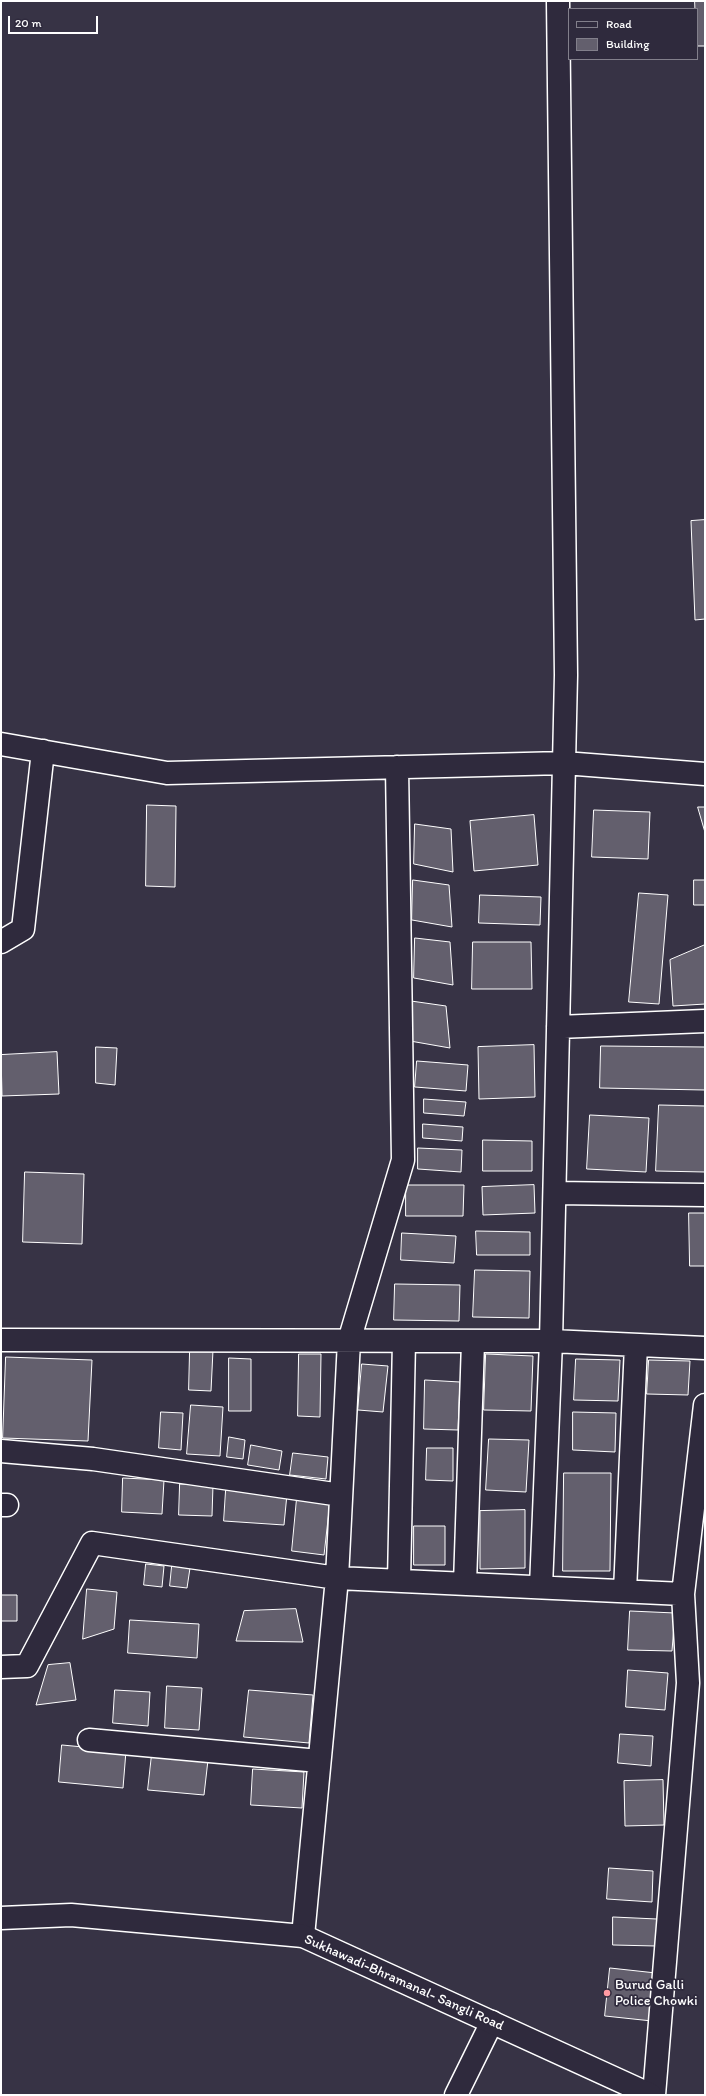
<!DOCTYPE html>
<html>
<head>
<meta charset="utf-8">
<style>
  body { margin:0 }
  #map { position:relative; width:706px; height:2096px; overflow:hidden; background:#373345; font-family:Itim,sans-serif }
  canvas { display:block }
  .frame { position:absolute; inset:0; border:2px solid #fff; pointer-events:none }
  .legend { position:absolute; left:568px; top:8px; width:130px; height:52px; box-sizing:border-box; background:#2f2a3d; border:1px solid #827f8b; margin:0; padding:5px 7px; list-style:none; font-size:12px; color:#fff }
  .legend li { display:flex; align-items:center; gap:8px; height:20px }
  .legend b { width:20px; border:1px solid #827f8b }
  .scale { position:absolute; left:8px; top:16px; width:90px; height:18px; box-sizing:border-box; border:2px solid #fff; border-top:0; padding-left:5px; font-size:12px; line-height:14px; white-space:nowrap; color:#fff; -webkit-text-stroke:3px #2f2a3d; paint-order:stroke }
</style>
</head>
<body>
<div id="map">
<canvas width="706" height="2096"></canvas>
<div class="frame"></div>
<ul class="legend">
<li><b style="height:5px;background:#2f2a3d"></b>Road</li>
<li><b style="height:11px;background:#635f6d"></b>Building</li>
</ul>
<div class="scale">20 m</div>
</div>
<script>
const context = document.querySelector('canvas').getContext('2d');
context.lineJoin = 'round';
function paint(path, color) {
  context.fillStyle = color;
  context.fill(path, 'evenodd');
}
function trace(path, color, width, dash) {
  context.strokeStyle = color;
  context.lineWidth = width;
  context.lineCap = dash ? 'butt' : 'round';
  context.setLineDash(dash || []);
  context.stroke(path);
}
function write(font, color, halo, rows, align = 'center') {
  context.font = font + ' Itim,sans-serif';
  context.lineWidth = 3.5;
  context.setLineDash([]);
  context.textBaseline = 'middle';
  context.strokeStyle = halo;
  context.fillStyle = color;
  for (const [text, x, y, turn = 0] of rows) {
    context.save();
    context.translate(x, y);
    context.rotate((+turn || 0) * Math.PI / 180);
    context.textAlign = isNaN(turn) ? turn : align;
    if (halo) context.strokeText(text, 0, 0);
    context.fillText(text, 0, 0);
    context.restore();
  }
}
const building = new Path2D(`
  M695,1H705V46H697Z
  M705,520V619L695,620L691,521Z
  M147,805L176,806L175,887L146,886Z
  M698,807H705V832Z
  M594,810L650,812L648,859L592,857Z
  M534,815L538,865L474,871L470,821Z
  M415,824L451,829L453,872L414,864Z
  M413,880L449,885L452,927L412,920Z
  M694,880H705V905H694Z
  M639,893L668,895L659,1004L629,1002Z
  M480,895L541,897L540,925L479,923Z
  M415,938L450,942L453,985L414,978Z
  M473,942H531L532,989H472Z
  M705,945V1004L673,1006L670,960Z
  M411,1001L446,1006L450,1048L410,1041Z
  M534,1045L535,1097L479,1099L478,1047Z
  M601,1046L705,1047V1090L600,1088Z
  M96,1047L117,1048L115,1085L96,1083Z
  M57,1052L59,1094L2,1096L1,1055Z
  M417,1061L468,1065L466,1091L415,1087Z
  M424,1099L466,1102L464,1116L424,1113Z
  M659,1105L705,1106V1172L656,1171Z
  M590,1115L649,1118L646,1172L587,1169Z
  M423,1124L463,1127L462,1141L423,1138Z
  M483,1140L532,1141V1171H483Z
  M418,1148L462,1150L461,1172L418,1169Z
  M25,1172L84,1174L82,1244L23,1242Z
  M406,1185H464L463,1216H406Z
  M534,1185L535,1213L483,1215L482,1187Z
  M689,1213H705V1266H690Z
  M476,1231L530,1232V1255H477Z
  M402,1233L456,1236L454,1263L401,1260Z
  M475,1270L530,1271L529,1318L473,1317Z
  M395,1284L460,1285L459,1321L394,1320Z
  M190,1350H213L211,1391L189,1390Z
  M299,1354H321L320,1417L298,1416Z
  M486,1354L533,1356L531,1411L484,1410Z
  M6,1357L92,1360L88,1441L3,1438Z
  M229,1358L251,1359V1411H229Z
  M576,1359L620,1360L618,1401L574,1400Z
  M649,1360L690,1361L688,1395L647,1394Z
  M362,1364L388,1366L383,1412L358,1410Z
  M425,1380L460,1382L458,1430L424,1429Z
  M191,1405L223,1407L220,1456L187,1454Z
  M161,1412L183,1413L181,1450L159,1448Z
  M573,1412L616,1413L615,1452L573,1450Z
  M229,1437L245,1440L243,1459L227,1457Z
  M489,1439L529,1440L526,1492L486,1490Z
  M251,1445L282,1451L279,1470L248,1465Z
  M427,1448H453V1481L426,1480Z
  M293,1453L328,1457L326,1479L290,1475Z
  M564,1473H611L610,1571H563Z
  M123,1478L164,1480L162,1514L122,1512Z
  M180,1484L213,1485L212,1516L179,1515Z
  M226,1490L287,1494L284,1525L224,1521Z
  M297,1498L330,1502L324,1555L292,1551Z
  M525,1510V1568L480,1569V1511Z
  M414,1526H445V1565H414Z
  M146,1564L164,1566L162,1587L144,1585Z
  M172,1566L190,1568L187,1588L170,1586Z
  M87,1589L117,1592L114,1629L83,1639Z
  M1,1595H17V1621H1Z
  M296,1609L303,1642L236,1641L244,1611Z
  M630,1611L675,1613L672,1651L628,1650Z
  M130,1620L199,1624L197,1658L128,1653Z
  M70,1663L76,1700L36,1705L48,1665Z
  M628,1670L668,1673L665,1710L626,1707Z
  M167,1686L202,1688L199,1730L165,1728Z
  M115,1690L150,1692L148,1726L113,1723Z
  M249,1690L313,1695L309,1743L244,1737Z
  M620,1734L653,1736L651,1766L618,1763Z
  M62,1745L126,1751L123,1788L59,1782Z
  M152,1754L208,1760L204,1795L148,1790Z
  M253,1769L304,1772L302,1808L251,1805Z
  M663,1780L664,1825L625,1826L624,1781Z
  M609,1868L653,1871L652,1902L607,1899Z
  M613,1917L657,1919L656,1946L613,1945Z
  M610,1968L656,1973L652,2021L605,2016Z`);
paint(building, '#635f6d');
trace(building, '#fff', 1);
const street = new Path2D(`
  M558,1L566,675L551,1341L705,1348
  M1,744L167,773L564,763L705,774
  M1,942L23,929L43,751
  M558,1027L705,1021
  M555,1193L705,1195
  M1,1340L551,1341L541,1587
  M1,1451L93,1459L341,1495
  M1,1505H7
  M399,1581L404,1341
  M465,1584L473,1342
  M625,1591L636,1345
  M1,1667L27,1666L92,1543L337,1578L349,1341L403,1160L397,767
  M89,1740L319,1761
  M303,1936L337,1578L683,1594
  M456,2095L492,2022
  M654,2095L688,1683L683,1594L705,1405`);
const secondary = new Path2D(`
  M1,1918L71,1915L303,1936L651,2095`);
trace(street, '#fff', 25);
trace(secondary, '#fff', 25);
trace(street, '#2f2a3d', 22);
trace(secondary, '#2f2a3d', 22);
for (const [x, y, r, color] of [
  [607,1993,4,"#ff9aa2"]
]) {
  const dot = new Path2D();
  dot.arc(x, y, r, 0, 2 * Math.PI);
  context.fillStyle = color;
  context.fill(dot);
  trace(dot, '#2f2a3d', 1.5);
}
write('14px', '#fff', '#2f2a3d', [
  ["Sukhawadi-Bhramanal- Sangli Road",404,1983,24]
]);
write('14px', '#fff', '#2f2a3d', [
  ["Burud Galli",615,1985],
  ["Police Chowki",615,2001]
], 'left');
</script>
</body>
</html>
